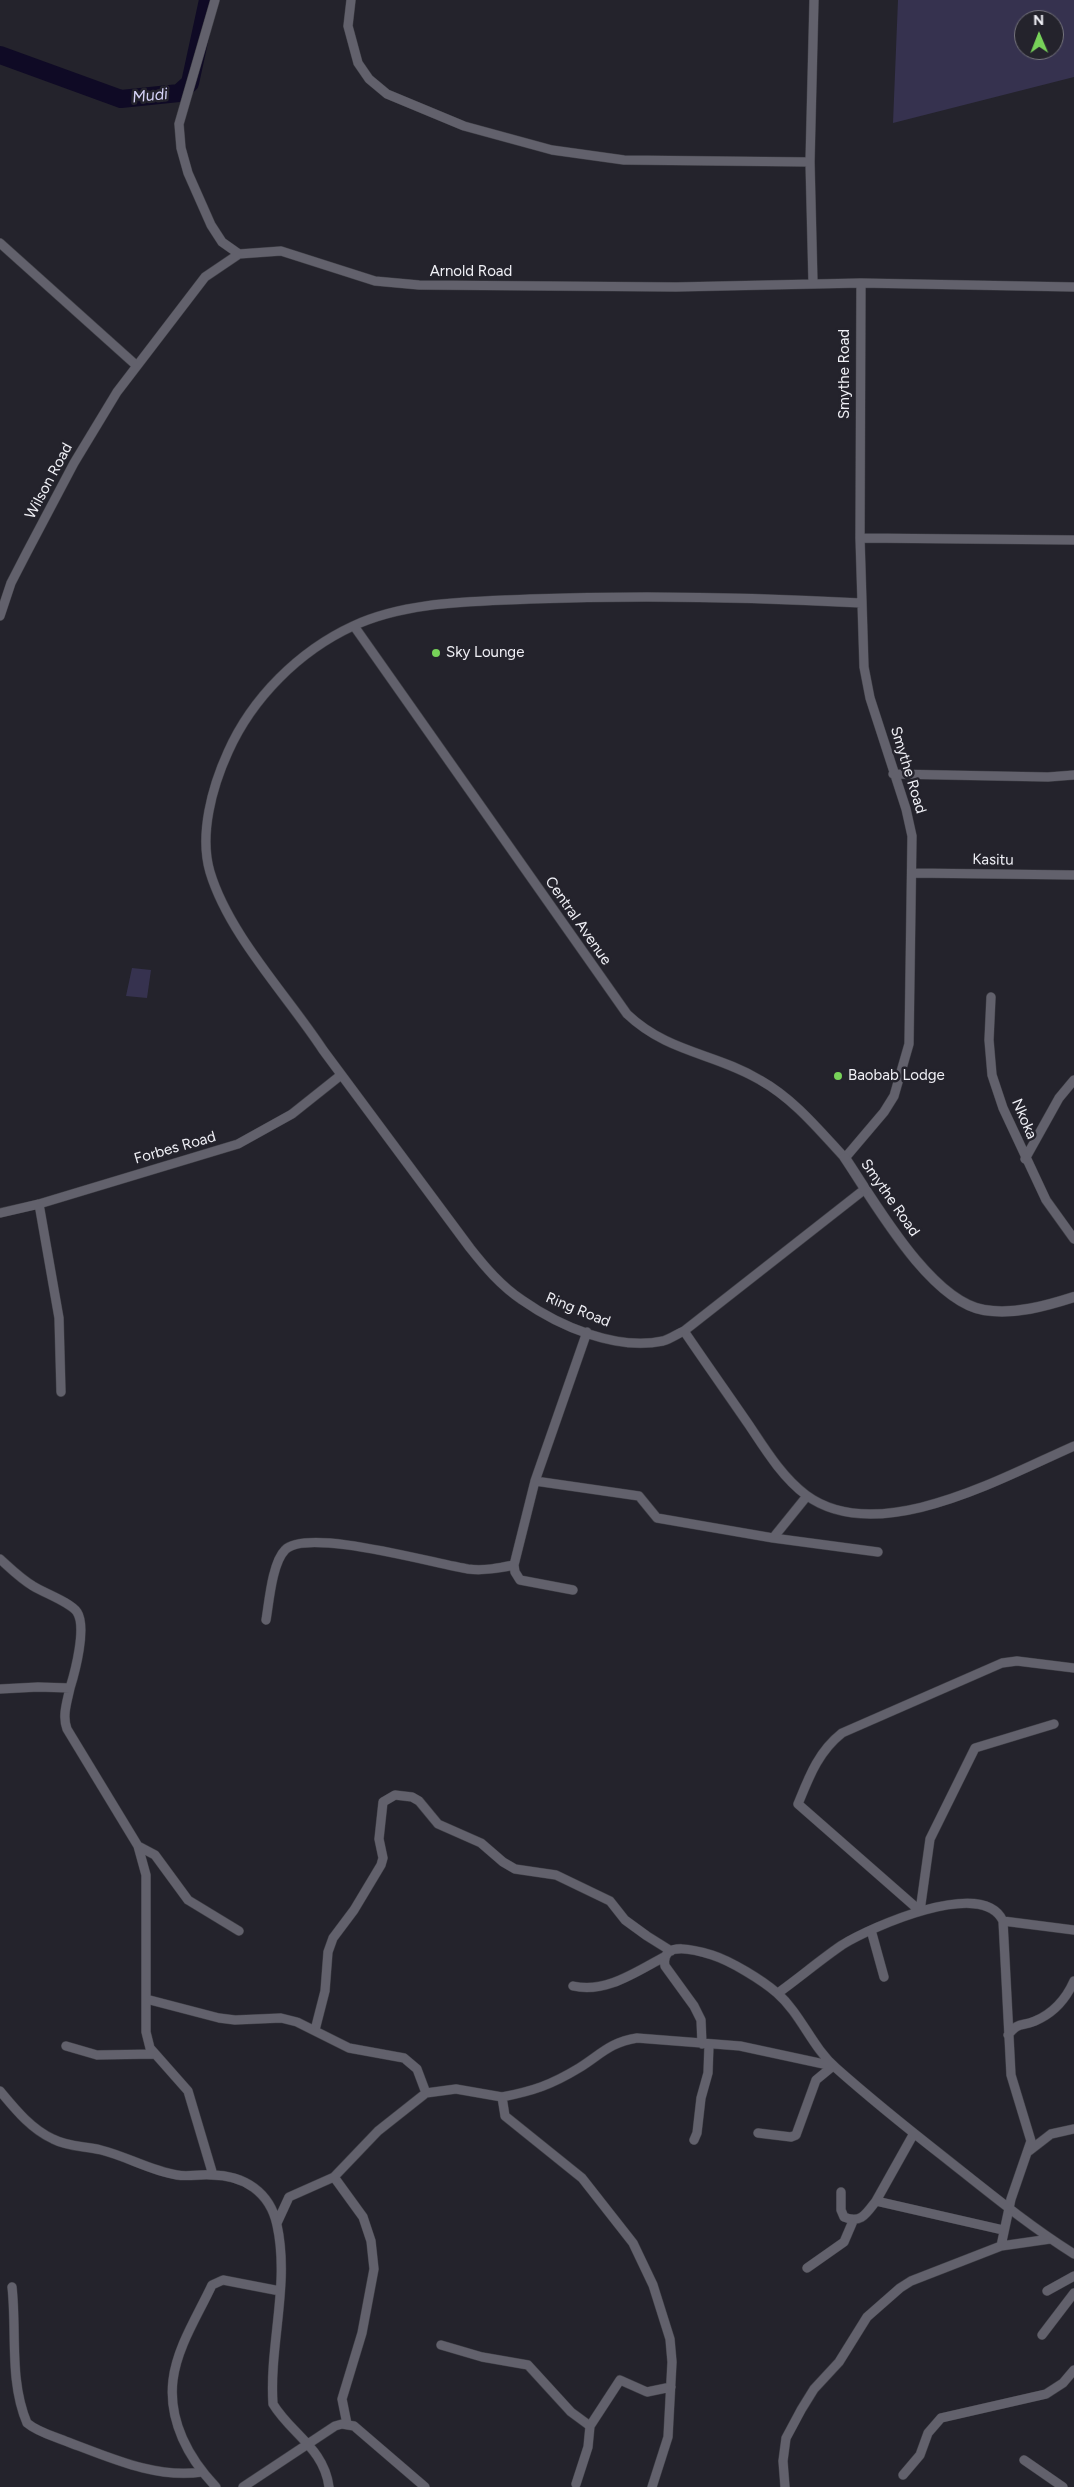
<!DOCTYPE html>
<html>
<head>
<meta charset="utf-8">
<style>
  body { margin:0 }
  #map { position:relative; width:1074px; height:2487px; overflow:hidden; background:#24232c; font-family:Figtree,sans-serif }
  canvas { display:block }
  .north { position:absolute; left:1014px; top:10px; width:50px; height:50px; box-sizing:border-box; background:#24232c; border:1px solid #76757d; border-radius:50%; rotate:359deg; font-size:14px; font-weight:700; line-height:20px; text-align:center; color:#f0f0f6 }
  .north::after { content:''; display:block; margin:auto; width:18px; height:22px; background:#77d259; clip-path:polygon(50% 0,100% 100%,50% 72%,0 100%) }
</style>
</head>
<body>
<div id="map">
<canvas width="1074" height="2487"></canvas>
<div class="north">N</div>
</div>
<script>
const context = document.querySelector('canvas').getContext('2d');
context.lineJoin = 'round';
function paint(path, color) {
  context.fillStyle = color;
  context.fill(path, 'evenodd');
}
function trace(path, color, width, dash) {
  context.strokeStyle = color;
  context.lineWidth = width;
  context.lineCap = dash ? 'butt' : 'round';
  context.setLineDash(dash || []);
  context.stroke(path);
}
function write(font, color, halo, rows, align = 'center') {
  context.font = font + ' Figtree,sans-serif';
  context.lineWidth = 5;
  context.setLineDash([]);
  context.textBaseline = 'middle';
  context.strokeStyle = halo;
  context.fillStyle = color;
  for (const [text, x, y, turn = 0] of rows) {
    context.save();
    context.translate(x, y);
    context.rotate((+turn || 0) * Math.PI / 180);
    context.textAlign = isNaN(turn) ? turn : align;
    if (halo) context.strokeText(text, 0, 0);
    context.fillText(text, 0, 0);
    context.restore();
  }
}
paint(new Path2D(`
  M898,0H1074V77L893,123ZM1024,20H1054V50H1024Z
  M132,968L151,970L147,998L126,996Z`), '#36324f');
trace(new Path2D(`
  M0,55L121,99L179,93L190,83L208,0`), '#0f0a25', 18);
const minor = new Path2D(`
  M215,0L179,124L181,148L188,173L211,225L222,242L239,254
  M351,0L348,26L358,63L369,79L387,94L464,126L552,150L624,160L810,162
  M0,243L137,366
  M813,283L810,162L814,0
  M860,538L1074,540
  M861,603C751,597 640,595 530,599C471,602 407,601 353,626C299,651 252,698 228,752C212,787 199,835 210,872C229,935 287,995 323,1050L470,1248C485,1267 501,1286 522,1300C559,1326 616,1351 663,1341C670,1339 677,1334 684,1331L865,1189
  M0,616L11,583L27,552L74,463L117,392L205,277L239,254L281,251L375,281L419,285L676,287L861,283L1074,287
  M354,626L627,1014C668,1053 715,1053 760,1080C794,1099 819,1130 845,1158L884,1112L894,1096L909,1044L912,836L906,809L870,698L864,667L860,538L861,283
  M893,774L1048,777L1074,775
  M912,873L1074,875
  M991,997L989,1040L992,1075L1003,1108L1046,1200L1074,1239
  M1025,1159L1059,1098L1074,1080
  M39,1204L59,1318L61,1392
  M0,1213L39,1204L238,1144L292,1114L341,1075
  M684,1331C705,1362 727,1393 749,1425C765,1449 782,1477 806,1495C878,1548 1003,1477 1074,1446
  M535,1481L639,1496L657,1518L773,1538
  M807,1496L773,1538L878,1552
  M0,1559C11,1569 21,1579 33,1586C44,1593 70,1602 77,1612C87,1627 75,1672 70,1688L38,1687L0,1689
  M573,1590L520,1580L515,1572L514,1565L535,1481L587,1332
  M266,1620C269,1603 272,1563 285,1550C307,1527 435,1564 468,1569C484,1571 499,1568 514,1565
  M70,1688C67,1702 62,1716 67,1729L138,1846L146,1875V2032L150,2048L188,2091L213,2175
  M138,1846L155,1855L188,1900L239,1931
  M920,1911L798,1804C809,1777 818,1752 842,1733L1002,1663L1017,1661L1074,1668
  M920,1911L930,1839L975,1748L1054,1724
  M871,1930L884,1977
  M573,1986C606,1994 637,1971 666,1956
  M778,1993C799,1978 820,1960 842,1945C871,1927 983,1877 1003,1921
  M146,1999L219,2018L235,2020L281,2018L297,2022L349,2048L404,2058L417,2069L426,2093
  M315,2030L325,1991L328,1952L333,1938L354,1910L381,1865L383,1858L379,1839L383,1802L395,1795L412,1797L419,1801L438,1824L481,1843L503,1862L515,1869L556,1875L610,1901L625,1920L647,1936L671,1951
  M1008,2035C1019,2021 1021,2027 1035,2021C1054,2013 1066,1999 1074,1981
  M702,2044L701,2020L694,2006L665,1966C660,1939 699,1951 712,1955C731,1961 762,1980 777,1993C801,2014 812,2047 836,2068C871,2099 907,2128 944,2157C987,2191 1028,2225 1074,2254
  M66,2046L97,2055L155,2054
  M0,2091C15,2109 31,2129 53,2139C68,2147 85,2146 101,2150C126,2156 151,2171 177,2175C188,2177 200,2174 211,2175C244,2175 270,2192 277,2225C290,2284 269,2345 273,2404C291,2434 324,2448 329,2487
  M502,2097C533,2091 551,2085 579,2068C600,2055 610,2042 637,2038L740,2046L833,2066
  M758,2133L791,2137L796,2135L816,2080L833,2066
  M913,2135L876,2201L1003,2230
  M694,2140L697,2133L701,2098L708,2073L709,2045
  M1029,2151L1051,2134L1074,2129
  M334,2177L363,2217L371,2241L374,2269L362,2333L342,2399L347,2424
  M841,2192V2210L844,2217C861,2224 866,2214 876,2201
  M277,2223L289,2197L334,2177L378,2131L426,2093L456,2089L502,2097L505,2116L582,2178L633,2243L653,2285L670,2339L672,2362L668,2437L652,2487
  M1050,2239L1001,2246L1011,2199L1031,2141L1011,2075L1003,1921L1074,1930
  M807,2268L844,2242L853,2221
  M12,2287C17,2332 9,2381 27,2423C39,2433 54,2436 68,2442C111,2458 156,2479 202,2472
  M1047,2291L1074,2276
  M1042,2335L1074,2293
  M441,2345L482,2357L528,2365L571,2412L590,2426L588,2447L576,2484
  M590,2426L620,2380L647,2392L671,2387
  M1024,2460L1063,2487
  M903,2475L920,2455L928,2433L941,2418L1046,2394L1063,2383L1074,2370
  M216,2487C189,2459 168,2421 173,2380C177,2347 198,2315 212,2285L223,2280L280,2291
  M243,2487L335,2426L342,2424L354,2426L425,2487
  M785,2487L783,2461L786,2438L801,2410L814,2389L839,2362L867,2317L900,2288L911,2281L1001,2246`);
const tertiary = new Path2D(`
  M845,1158C874,1201 930,1301 984,1310C1014,1315 1046,1306 1074,1297`);
trace(minor, '#3f3f46', 10);
trace(tertiary, '#3f3f46', 11);
trace(minor, '#62616c', 9);
trace(tertiary, '#62616c', 10);
for (const [x, y, r, color] of [
  [436,653,5,"#77d259"],
  [838,1076,5,"#77d259"]
]) {
  const dot = new Path2D();
  dot.arc(x, y, r, 0, 2 * Math.PI);
  context.fillStyle = color;
  context.fill(dot);
  trace(dot, '#24232c', 2);
}
write('15px', '#f0f0f6', '#24232c', [
  ["Arnold Road",471,272],
  ["Smythe Road",845,374,-90],
  ["Wilson Road",49,481,-62],
  ["Smythe Road",908,770,73],
  ["Kasitu",993,860,1],
  ["Central Avenue",578,921,55],
  ["Nkoka",1024,1119,67],
  ["Forbes Road",175,1148,-16],
  ["Smythe Road",890,1198,55],
  ["Ring Road",578,1310,22]
]);
write('15px', '#f0f0f6', '#24232c', [
  ["Sky Lounge",446,653],
  ["Baobab Lodge",848,1076]
], 'left');
write('italic 16px', '#d7d4f9', '#24232c', [
  ["Mudi",150,96,-6]
]);
</script>
</body>
</html>
